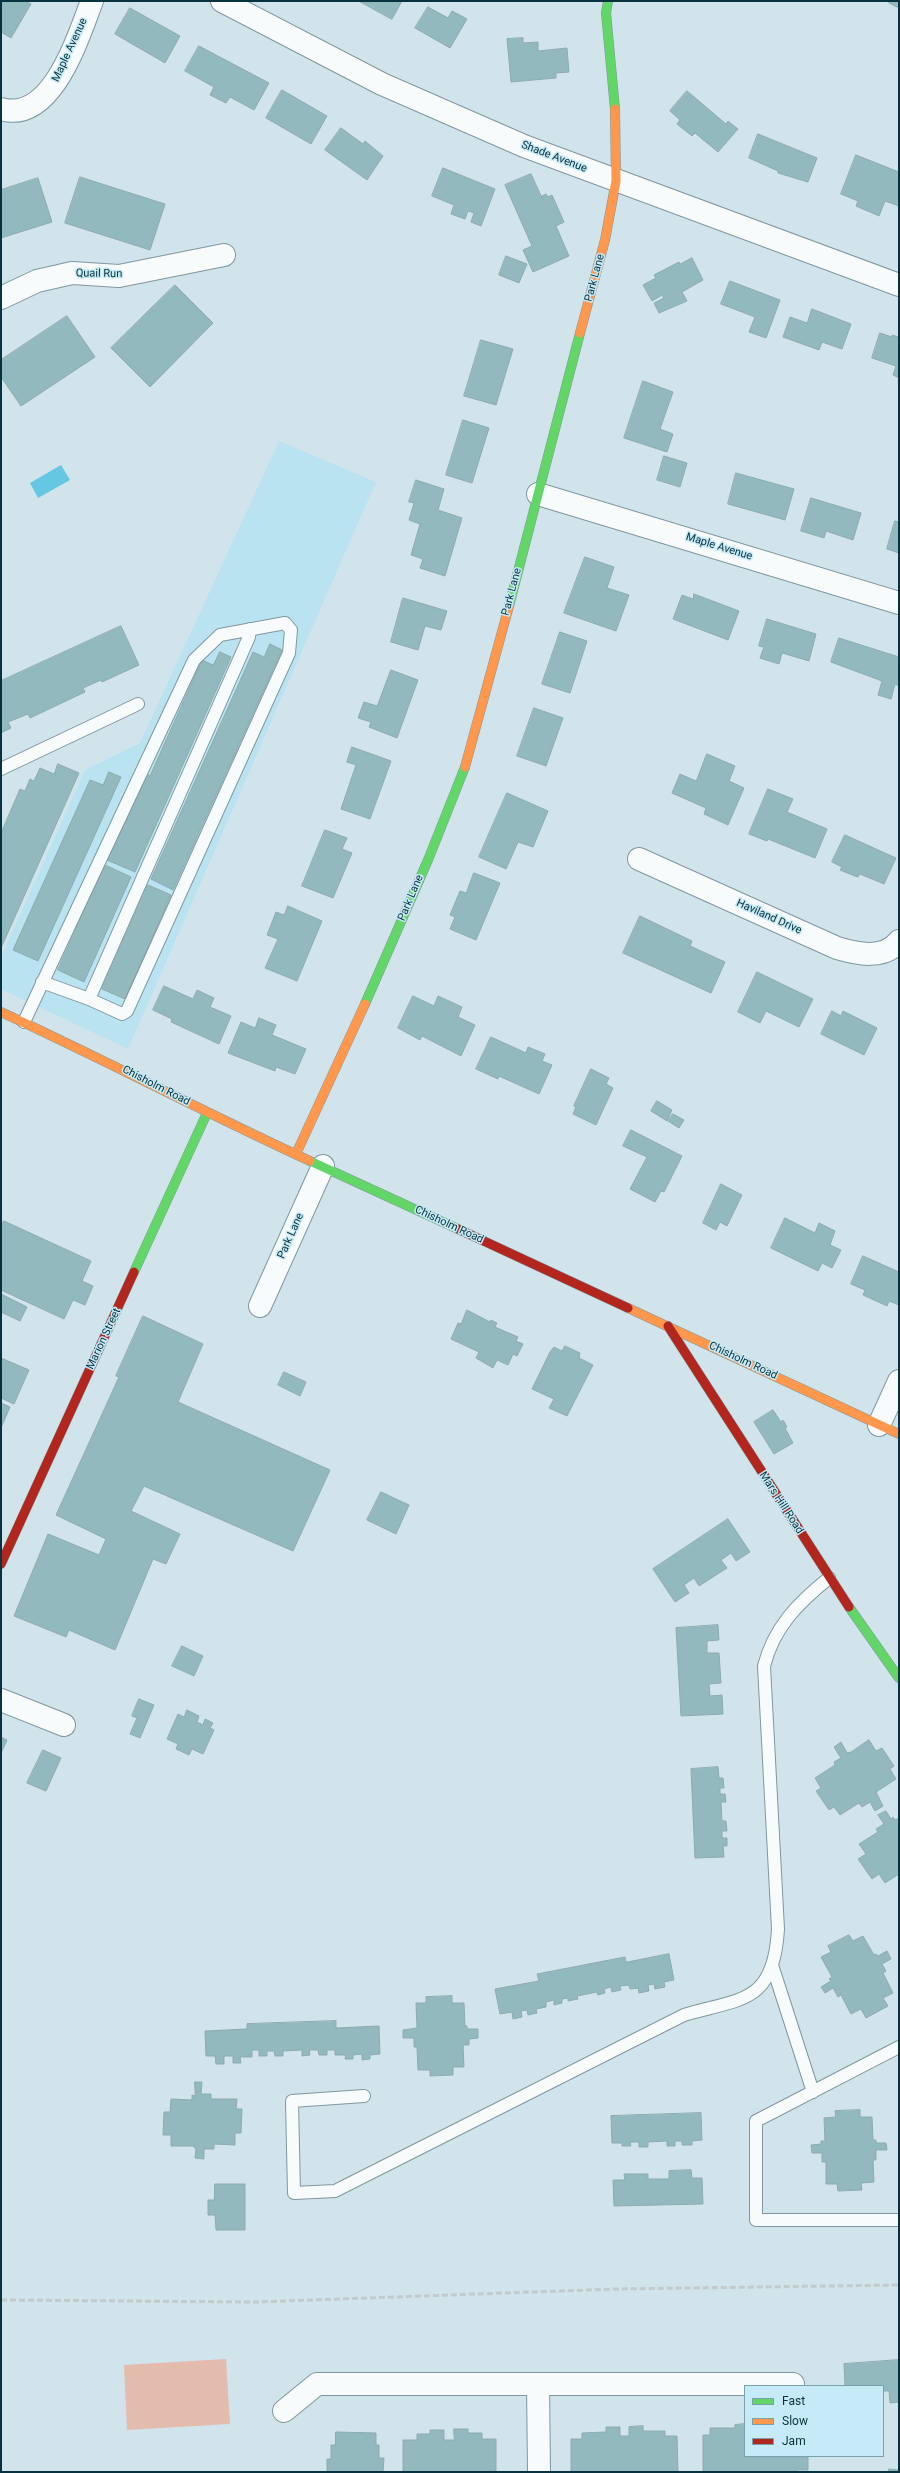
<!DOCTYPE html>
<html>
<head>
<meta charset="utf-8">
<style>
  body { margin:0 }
  #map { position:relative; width:900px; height:2473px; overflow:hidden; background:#d1e4eb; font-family:Roboto,sans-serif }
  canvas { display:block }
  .frame { position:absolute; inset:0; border:2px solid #06333f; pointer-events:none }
  .legend { position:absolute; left:744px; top:2385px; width:140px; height:72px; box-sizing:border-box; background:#c6eaf6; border:1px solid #79a1ad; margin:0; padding:5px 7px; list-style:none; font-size:12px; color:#06333f }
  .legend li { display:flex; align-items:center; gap:8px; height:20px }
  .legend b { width:20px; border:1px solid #79a1ad }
</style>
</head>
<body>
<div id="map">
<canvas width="900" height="2473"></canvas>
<div class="frame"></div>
<ul class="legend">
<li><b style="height:5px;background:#63d668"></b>Fast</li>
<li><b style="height:5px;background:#ff974d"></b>Slow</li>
<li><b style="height:5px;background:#b3261e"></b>Jam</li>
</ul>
</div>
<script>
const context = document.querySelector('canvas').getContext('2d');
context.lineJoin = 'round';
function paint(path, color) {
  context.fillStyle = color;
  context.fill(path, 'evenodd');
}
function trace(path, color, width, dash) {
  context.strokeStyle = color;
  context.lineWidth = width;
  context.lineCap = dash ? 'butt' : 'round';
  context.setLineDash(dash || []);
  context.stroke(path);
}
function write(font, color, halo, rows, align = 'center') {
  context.font = font + ' Roboto,sans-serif';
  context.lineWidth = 3;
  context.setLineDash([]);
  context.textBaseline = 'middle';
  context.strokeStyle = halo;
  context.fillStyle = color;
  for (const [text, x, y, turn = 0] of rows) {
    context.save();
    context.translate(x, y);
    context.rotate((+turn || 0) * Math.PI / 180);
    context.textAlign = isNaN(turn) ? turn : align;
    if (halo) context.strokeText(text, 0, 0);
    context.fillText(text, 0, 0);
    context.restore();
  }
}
paint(new Path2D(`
  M279,441L376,482L128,1049L1,989V957L85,770L140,743Z`), '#b9e3f1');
paint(new Path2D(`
  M226,2359L230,2424L127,2430L124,2365Z`), '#e3bcae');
paint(new Path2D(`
  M61,465L70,480L38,498L30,483Z`), '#65c7e3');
const building = new Path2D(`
  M1,1H25L31,4L11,38L1,32Z
  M359,1H402L392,19Z
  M890,1H899V8L889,3Z
  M428,7L448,18L452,11L467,19L450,48L415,28Z
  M130,8L180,36L165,63L115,34Z
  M523,38V43L538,42V51L567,48L569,72L556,73V78L511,82L507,39Z
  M199,46L269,83L254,110L230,97L226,103L210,95L214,87L185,71Z
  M282,90L327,116L311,144L266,118Z
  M687,91L726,124L728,121L738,129L718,152L695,133L692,136L677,124L680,120L670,111Z
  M341,128L363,144L365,141L383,156L367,180L325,150Z
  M758,134L817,158L808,182L778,173V171L749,158Z
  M856,155L899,172V206L885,201L879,216L856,206L858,201L841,194Z
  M443,168L495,189L481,226L471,222L474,213L468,211L465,219L451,214L454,205L432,196Z
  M531,174L543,200L542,196L546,194L548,197L552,195L564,222L556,226L569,256L533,272L523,250L532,246L505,185Z
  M80,177L165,204L150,250L65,223Z
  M38,178L52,222L1,238V190Z
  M506,256L527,264L519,283L499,275Z
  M692,258L703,280L682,292L687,301L659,313L654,303L664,298L662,295L652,301L643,285L656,278L654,275L679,262L680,264Z
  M730,281L780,300L766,338L749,332L755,317L721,304Z
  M175,285L213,323L150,387L111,348Z
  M812,309L851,324L842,349L822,342L819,350L783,337L790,317L807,323Z
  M67,316L95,357L21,406L1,377V360Z
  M880,333L892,337V335L899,337V378L893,375L896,366L872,358Z
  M481,340L513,349L496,405L464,396Z
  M643,381L673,392L660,429L673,434L667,452L624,438Z
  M463,420L489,428L472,483L446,475Z
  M664,456L687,463L680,487L657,480Z
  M736,473L794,489L785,520L728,504Z
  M416,480L444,489L438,510L462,518L445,576L420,568L423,559L411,555L420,524L409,520L414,503L409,502Z
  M811,498L861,513L853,540L826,531L824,538L801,531Z
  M895,521L899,522V553L887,549Z
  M585,557L614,567L607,588L629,595L616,631L564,613Z
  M694,594L739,611L728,640L673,619L682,595L693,599Z
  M403,598L447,611L441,630L425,626L418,650L391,642Z
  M767,619L816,634L809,661L782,653L779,664L760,658L764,647L759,646Z
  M121,626L139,665L102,682L101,680L83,688L85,692L30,718L28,714L8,722L11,728L1,733V681Z
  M560,632L587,641L570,693L542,684Z
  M839,638L899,657V686L895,684L891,699L878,695L882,681L831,662Z
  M270,644L282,650L173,890L151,879L253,652L264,657Z
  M220,652L231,657L135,872L107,860L146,773L150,776L202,660L213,665Z
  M391,670L418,680L397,738L369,727L371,722L358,718L364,702L377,706Z
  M534,708L563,718L546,766L517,756Z
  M352,747L391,761L370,819L341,809L356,765L347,762Z
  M707,754L735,766L729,781L744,788L728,825L704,814L706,808L672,793L680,774L696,781Z
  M58,764L79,773L1,948V833L20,789L25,791L30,779L34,781L40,768L54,774Z
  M109,772L121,777L38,961L13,950L90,780L103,785Z
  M768,789L793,799L787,812L827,829L815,858L768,839L767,841L749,834Z
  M507,793L548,811L533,847L518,842L506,869L479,857Z
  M325,830L347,838L342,849L352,853L333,898L302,886Z
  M845,835L896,858L884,884L860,874L858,877L855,876L840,870L842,867L832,862Z
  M105,865L131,877L84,982L58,970Z
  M474,873L500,883L476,940L450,929L455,917L450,915L460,891L466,893Z
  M148,885L171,895L125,999L102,989Z
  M288,906L322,921L297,981L265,968L278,939L267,935L276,912L284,915Z
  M640,916L692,941L690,946L725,962L711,993L623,953Z
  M757,972L813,999L799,1027L766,1011L760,1023L738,1012Z
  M164,986L193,999L197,990L214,998L210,1007L231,1016L219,1044L171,1022L172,1019L153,1010Z
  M413,996L434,1006L438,996L462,1007L458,1017L475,1025L461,1056L422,1036L420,1040L398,1028Z
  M832,1011L841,1016L843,1011L877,1028L864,1055L821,1034Z
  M259,1018L276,1025L272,1035L306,1049L295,1074L276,1067L275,1071L228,1053L241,1022L255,1028Z
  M491,1037L526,1053L528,1047L545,1054L542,1061L552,1065L539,1094L499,1076L498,1079L476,1069Z
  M591,1069L609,1078L606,1084L613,1088L596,1125L573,1114L576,1107L574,1106Z
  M657,1101L672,1110L667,1121L651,1111Z
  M673,1114L684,1120L679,1128L668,1121Z
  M631,1130L682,1156L664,1192L661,1191L655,1202L630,1189L647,1157L623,1146Z
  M721,1184L742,1195L727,1226L720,1222L716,1230L703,1223Z
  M785,1218L815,1233L819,1223L835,1231L830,1245L841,1250L832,1268L822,1263L818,1271L771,1248Z
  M4,1221L91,1261L82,1281L93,1286L85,1305L73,1300L64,1319L1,1290V1226Z
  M863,1256L899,1272V1305L889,1301L887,1306L863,1295L865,1290L851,1284Z
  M1,1294L27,1307L20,1321L1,1312Z
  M467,1310L490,1322L491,1320L497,1323L495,1327L518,1337L516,1341L523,1344L517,1356L513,1354L508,1365L497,1360L493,1368L476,1358L479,1352L451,1339L458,1323L461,1324Z
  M143,1316L203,1344L178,1402L330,1470L293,1551L144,1486L131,1511L180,1534L166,1564L153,1559L115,1650L69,1630L66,1637L14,1616L48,1534L99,1555L106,1539L56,1515L119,1377L116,1376Z
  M565,1346L580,1353L579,1358L593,1365L567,1416L549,1408L554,1399L532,1389L550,1352L554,1347L562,1351Z
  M1,1358L29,1370L14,1404L1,1398Z
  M284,1372L306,1382L300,1396L278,1385Z
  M1,1403L10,1407L1,1428Z
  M773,1410L781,1422L783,1420L787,1427L785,1428L793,1443L774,1454L754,1422Z
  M381,1492L409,1505L396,1534L367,1520Z
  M728,1519L750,1552L736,1561L731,1553L721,1560L727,1568L699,1586L694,1578L684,1585L689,1593L675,1602L653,1569Z
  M718,1625L719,1640L707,1641V1653H719L721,1683L709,1684L710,1696L722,1695L723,1714L681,1716L676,1628Z
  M182,1646L203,1656L194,1676L172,1666Z
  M139,1699L154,1705L140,1738L130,1734L137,1718L132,1716Z
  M187,1710L199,1716L197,1722L203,1725L205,1719L213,1723L210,1728L214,1730L203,1754L192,1749L189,1755L176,1749L178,1744L167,1739L178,1714L184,1717Z
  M1,1737L7,1740L1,1753Z
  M869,1740L876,1751L882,1748L894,1766L890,1769L896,1779L876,1792L883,1806L875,1811L870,1802L862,1807L859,1803L840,1815L834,1807L829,1810L816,1791L821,1788L815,1778L835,1765L834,1762L841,1758L834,1747L841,1742L847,1753L851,1752Z
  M43,1750L61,1758L46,1791L27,1783Z
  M718,1767L719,1778H723L724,1788H720V1794H725L726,1802H721L722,1821H726L727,1831H722V1838H727V1846H723L724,1857L695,1858L691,1769Z
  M886,1811L891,1819L893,1817L895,1820L899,1818V1874L885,1883L879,1874L872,1879L858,1859L866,1854L859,1844L878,1832L876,1829L884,1824L878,1815Z
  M849,1935L853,1941L863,1936L874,1955L876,1954L878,1956L887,1951L891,1959L882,1964L886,1971L883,1973L893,1993L883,1998L888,2006L866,2018L861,2009L851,2014L841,1995L838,1997L833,1988L825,1993L821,1987L831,1981L829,1979L832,1977L821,1957L831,1952L828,1946Z
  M669,1954L674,1980L664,1982L665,1987L655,1989L654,1984L648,1985L649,1991L639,1993L638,1988L630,1989L629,1985L620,1986L621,1990L612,1992L611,1987L604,1989L605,1993L598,1995L597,1992L577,1996L578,1999L568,2001V1998L562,1999V2003L554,2005V2000L546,2002V2007L536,2009L537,2013L528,2015L527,2010L521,2011L522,2017L513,2019L512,2012L500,2014L495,1989L539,1981L537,1974L625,1957L626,1962Z
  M452,1996V2003H464L465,2026H467V2029H478V2038L469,2039V2045H463L464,2067H453V2075L430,2076V2070H418L417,2047H414V2038H403V2030L417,2028L416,2003H426V1997Z
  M336,2021V2028L379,2026L380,2054L370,2055V2059L362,2060V2054L353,2055V2059H345L346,2055H335V2050H327V2055H319L318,2050H309L310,2055L302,2056V2050L283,2051V2056H275L274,2051H267V2056H259V2050H252V2057H240L241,2063H233V2056H224V2064H216L215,2056H206L205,2031L247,2029V2024Z
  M195,2082H202L201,2094H211V2099H237L236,2109H242L241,2133H235V2145L214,2144V2149H204V2159L195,2158L196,2149L193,2146H171V2135H163L164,2112H170L171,2099L192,2100V2095L195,2096Z
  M860,2110V2117H872L873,2140H876V2143H886L887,2150H876V2160H873L874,2182L861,2183L862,2190L838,2191L837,2184H826V2162H822V2153H812L811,2145L821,2144V2141H825L824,2118L836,2117L835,2111Z
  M701,2113L702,2140L692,2141V2145H682V2141H675V2146H667V2141L648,2142V2147H639V2142H630L631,2146H622V2143H612L611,2116Z
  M691,2170L692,2178H702L703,2204L614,2206L613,2180H625L624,2174H648V2179H669V2171Z
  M215,2184H245V2230H216L215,2215H208V2200H214Z
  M899,2360V2402L890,2403L889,2391H883V2386H845L844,2364Z
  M745,2424V2456H808V2470H796L797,2472H703V2435H710V2428H735V2425Z
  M643,2426V2431H665V2436H677L678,2472H571V2439H582V2433L606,2432V2427H620V2436H629V2427Z
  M454,2429H468V2433H482V2439H496V2472H403V2440H417V2434H430V2430H444V2440H454Z
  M336,2432L376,2433V2445H379V2458H384L383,2472H327V2459H331V2445H335Z
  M889,2469L899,2470V2472H889Z`);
paint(building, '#92b9bd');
trace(building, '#8cabb0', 1);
const lane = new Path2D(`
  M1,769L138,704
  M42,982L89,999L249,637L250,629
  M24,1022L194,660L220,635L285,623L291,630L289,653L127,1011L122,1014L89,999
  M772,1965L813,2092
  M899,2047L756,2121V2220H899
  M364,2096L292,2101L294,2193L335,2191L684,2015C741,1998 774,2004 778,1929L764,1666C774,1627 798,1603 829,1578`);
const street = new Path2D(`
  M222,1L382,84L524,146L899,285
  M1,109C52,124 78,37 92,1
  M1,298L37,281L72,273L119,276L224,255
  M538,494L899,603
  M639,859L837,948C857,954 884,960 899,941
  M260,1306L323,1166
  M879,1425L899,1381
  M1,1700L64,1725
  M538,2384H793
  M284,2411L317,2384H538L539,2472`);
const fast = new Path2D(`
  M608,1L606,13L615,109
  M509,606L580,333
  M365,1004L428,860L465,767
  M310,1161L458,1229
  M134,1272L207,1113
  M849,1607L899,1678`);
const slow = new Path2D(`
  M580,333L605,240L616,181L615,109
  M465,767L509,606
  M1,1012C105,1060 206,1113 310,1161
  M296,1154L365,1004
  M628,1308L899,1434`);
const jam = new Path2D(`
  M458,1229L628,1308
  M668,1326L849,1607
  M1,1564L134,1272`);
trace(lane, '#7f979f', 14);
trace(street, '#7f979f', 24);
trace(fast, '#7f979f', 10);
trace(slow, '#7f979f', 10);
trace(jam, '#7f979f', 10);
trace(lane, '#f8fbfc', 12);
trace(street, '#f8fbfc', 22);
trace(fast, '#63d668', 9);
trace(slow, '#ff974d', 9);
trace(jam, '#b3261e', 9);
trace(new Path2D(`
  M1,2300L256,2302L615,2289L899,2285`), '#c2cacc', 3, [6, 3]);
write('11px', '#06333f', '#c6eaf6', [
  ["Maple Avenue",70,50,-65],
  ["Shade Avenue",554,157,21],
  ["Quail Run",99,274,1],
  ["Park Lane",595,278,-75],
  ["Maple Avenue",719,547,17],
  ["Park Lane",512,592,-75],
  ["Park Lane",411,898,-67],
  ["Haviland Drive",769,917,24],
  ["Chisholm Road",156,1086,27],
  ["Chisholm Road",449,1225,25],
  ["Park Lane",291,1236,-66],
  ["Marion Street",104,1339,-65],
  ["Chisholm Road",743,1361,25],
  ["Mars Hill Road",781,1503,57]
]);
</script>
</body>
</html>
